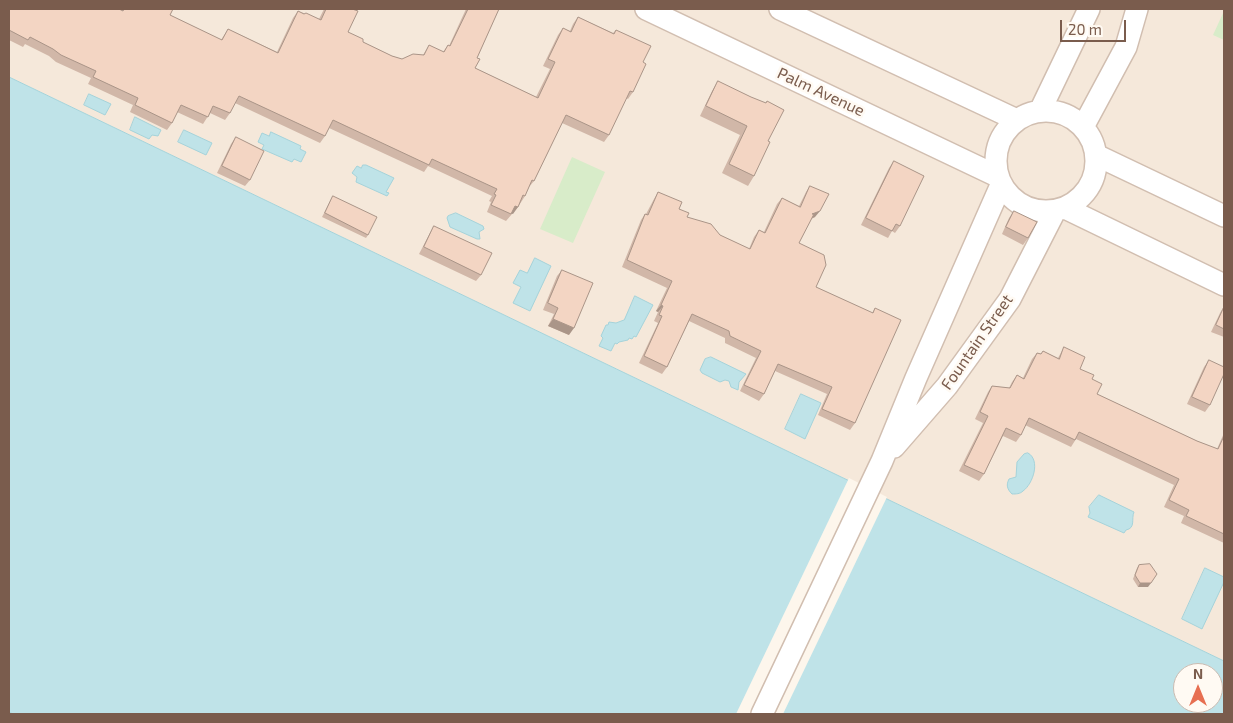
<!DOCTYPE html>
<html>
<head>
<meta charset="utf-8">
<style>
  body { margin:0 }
  #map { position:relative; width:1233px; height:723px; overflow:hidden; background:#fdf6ec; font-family:"Exo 2",sans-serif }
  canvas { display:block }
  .frame { position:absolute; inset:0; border:10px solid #7a5c4d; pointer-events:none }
  .north { position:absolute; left:1173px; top:663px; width:50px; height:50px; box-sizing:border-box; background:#fffaf3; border:1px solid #cabbb1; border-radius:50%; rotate:0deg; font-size:14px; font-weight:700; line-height:20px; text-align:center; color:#7a5c4d }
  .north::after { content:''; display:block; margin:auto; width:18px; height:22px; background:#e76f51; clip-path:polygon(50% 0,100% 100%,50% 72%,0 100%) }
  .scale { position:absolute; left:1060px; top:20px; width:66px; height:22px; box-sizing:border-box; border:2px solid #7a5c4d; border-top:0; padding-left:6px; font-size:15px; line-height:18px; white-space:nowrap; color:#7a5c4d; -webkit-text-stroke:4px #fffaf3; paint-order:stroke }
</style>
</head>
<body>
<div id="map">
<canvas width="1233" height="723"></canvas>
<div class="frame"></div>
<div class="north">N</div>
<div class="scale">20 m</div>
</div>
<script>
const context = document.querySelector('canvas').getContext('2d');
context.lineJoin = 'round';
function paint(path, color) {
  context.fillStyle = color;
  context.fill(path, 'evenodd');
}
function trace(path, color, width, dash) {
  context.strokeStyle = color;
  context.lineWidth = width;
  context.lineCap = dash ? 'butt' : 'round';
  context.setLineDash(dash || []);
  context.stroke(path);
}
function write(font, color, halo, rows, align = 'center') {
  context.font = font + ' "Exo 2",sans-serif';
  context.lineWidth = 5;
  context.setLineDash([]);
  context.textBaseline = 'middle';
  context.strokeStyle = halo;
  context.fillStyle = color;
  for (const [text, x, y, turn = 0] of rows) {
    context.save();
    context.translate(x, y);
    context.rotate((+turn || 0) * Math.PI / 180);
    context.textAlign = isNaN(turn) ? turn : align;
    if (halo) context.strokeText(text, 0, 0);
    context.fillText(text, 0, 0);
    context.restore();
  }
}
paint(new Path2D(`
  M9,9H1224V661L9,77Z`), '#f5e8da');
paint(new Path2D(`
  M1224,11V40L1213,35Z
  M572,157L605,172L573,243L540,229Z`), '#d8ecc9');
const water = new Path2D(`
  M9,77L1224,661V714H13L9,712ZM1183,673H1213V703H1183Z
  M89,94L111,104L105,115L84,105Z
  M135,117L161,130L158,136L152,135L149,139L130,130Z
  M184,130L212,143L206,155L178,142Z
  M271,132L301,146L300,149L306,152L301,162L294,159L292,162L262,149L264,145L258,142L262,133L269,136Z
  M363,165H366L394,178L386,192L389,193L387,196L356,182L357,177L352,173L357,166L361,168Z
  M456,213L483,226L484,229L479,232L480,239H477L450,227L447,218L448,216Z
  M535,258L551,266L530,311L513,303L521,287L513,283L520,270L527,273Z
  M635,296L653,305L636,337L634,336L632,339L629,338L628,340L619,342L617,344L615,343L611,351L599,346L603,338L601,336L606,325H608L609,322L616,323L624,320Z
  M711,357L746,374L739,382L738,390L731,387L729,381L725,380L720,382L702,373L700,370L705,359Z
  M801,394L821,403L805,439L785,429Z
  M1028,453C1041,460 1033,484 1023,491C1020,494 1016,494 1012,494C1007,489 1006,485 1009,479L1016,477L1017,462L1024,454Z
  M1099,495L1134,512C1131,519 1136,528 1126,530L1124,533L1088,517L1090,513L1089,507Z
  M1205,568L1224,577V582L1202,629L1182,619Z`);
paint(water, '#bfe3e8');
trace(water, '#a5d3da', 1);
paint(new Path2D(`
  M849,478L887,497L783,714H736Z`), '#fdf6ec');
const minor = new Path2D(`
  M646,9L997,176
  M780,9L1017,120
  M996 161a50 50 0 1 1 100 0a50 50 0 1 1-100 0Z
  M1040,111L1089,9
  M1083,127L1126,47L1137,9
  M1096,155L1224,216
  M1065,208L1224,285
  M894,447L947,386L1010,299L1055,211
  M762,714L882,461L916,378L1001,185`);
trace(minor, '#d1beb0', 24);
trace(minor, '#fff', 21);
paint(new Path2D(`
  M9,9L122,10L123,9H173L170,15L221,40L228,29L277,52L293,18L298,11L319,19L324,9H352L348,32L363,42L392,56L402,59L423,55L429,45L443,52L448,45L449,46L466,9H499L477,58L475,68L536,97L550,69L543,66L558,35L563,28L570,31L573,24L578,17L613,33L616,30L643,62L633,92L628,99L626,98L609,135L604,142L562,123L534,181L529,187L525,196L518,207L506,221L487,212L491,202L489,201L492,196L428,166L424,172L329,128L325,136L320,143L235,103L230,113L225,120L210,113L203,124L177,112L172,123L167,130L130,112L133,105L88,84L91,78L56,62L49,56L25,44L23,47L9,40Z
  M718,81L768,141L754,176L748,186L722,173L740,135L700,116L712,91Z
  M236,137L250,180L245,186L217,173L231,144Z
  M894,161L900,226L895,233L892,231L888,238L861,225L889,168Z
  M810,186L815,217L811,219L799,243L816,287L872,313L875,308L855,423L850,430L818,415L827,394L775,371L764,394L759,401L740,391L756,358L725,343V338L689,321L667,367L662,374L639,363L658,323L654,321L658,312L656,311L667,288L622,267L641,220L645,214H646L654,199L658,192L679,209L687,217L720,235L749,249L754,237L759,230L764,232L777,204L782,198L799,206L806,192Z
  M333,196L368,235L366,238L322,217Z
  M1014,211L1028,238L1023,245L1002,234L1009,218Z
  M434,226L481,275L476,281L419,254L430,233Z
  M562,270L569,335L548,326L554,314L543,310L557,276Z
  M1224,306V337L1211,332L1220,313Z
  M1064,347L1080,369L1092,379L1097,394L1197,441L1217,449L1224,433V543L1181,523L1184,516L1164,507L1174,485L1076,439L1071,447L1025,425L1021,435L1016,442L1003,436L984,474L979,481L959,471L983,423L975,419L988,392L992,386L1009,388L1012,382L1017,375L1023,378L1032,359L1037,353L1041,354L1043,351L1058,358Z
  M1209,360L1210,405L1205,412L1187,404L1204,367Z
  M1139,565L1148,587H1138L1133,579L1137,568Z`), '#d1b7a8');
paint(new Path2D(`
  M515,206L518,207L513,214L510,213Z
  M820,211L815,217L808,220L812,214Z
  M661,305L663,306L658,312L656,311Z
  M553,319L574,328L569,335L548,326Z
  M1140,583H1151L1148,587H1138Z`), '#aa9588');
const building = new Path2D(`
  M9,9H119L123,11L124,9H173L170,15L222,40L228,29L278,53L298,11L304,14L306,13L321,20L326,9H352L358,11L348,32L363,39V42L392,56L402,59L413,54L424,55L429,45L444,52L448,45L450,46L468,9H499L477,58L480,59L475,68L538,98L555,62L548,59L563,28L571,32L578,17L614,34L616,30L651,46L643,62L646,64L633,92L630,91L609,135L566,115L534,181L532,180L525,196L523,195L518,207L515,206L511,214L491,205L496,195L494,194L497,189L432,159L429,165L333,120L325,136L239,96L230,113L213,106L208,117L181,105L172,123L135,105L138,98L93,77L96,71L61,55L53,49L30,37L28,40L9,30Z
  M718,81L751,97L766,103L767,101L784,110L768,141L770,142L754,176L729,164L747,126L706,106Z
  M236,137L264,151L250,180L222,166Z
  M894,161L924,176L900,226L896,224L892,231L866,218Z
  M810,186L829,194L820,211L812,214H814L799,243L824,255L826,265L816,287L873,313L875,308L901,320L855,423L822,409L832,387L778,364L764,394L744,385L761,351L730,336L729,331L692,314L667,367L644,356L662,316L659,315L663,306L661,305L672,281L627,260L645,214L648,215L658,192L682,202L679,209L689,213L687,217L711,224L720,235L750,249L759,230L765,233L782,198L800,207Z
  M333,196L377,217L368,235L325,213Z
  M1014,211L1037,222L1028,238L1006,227Z
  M434,226L492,253L481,275L424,247Z
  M562,270L593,283L574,328L553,319L558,308L548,303Z
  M1224,307V329L1216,325Z
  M1064,347L1085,357L1080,369L1094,375L1092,379L1102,384L1097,394L1197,441L1218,449L1224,436V534L1186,516L1189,510L1169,500L1179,479L1079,432L1075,440L1029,418L1021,435L1006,428L984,474L964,465L988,416L980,412L992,386L1010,388L1017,375L1024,379L1037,353L1041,354L1043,351L1059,359Z
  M1209,360L1224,367V374L1210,405L1192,397Z
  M1150,564L1157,574L1151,583H1140L1135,575L1139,565Z`);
paint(building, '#f3d5c3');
trace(building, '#aa9588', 1);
write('16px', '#7a5c4d', '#fffaf3', [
  ["Palm Avenue",821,92,25],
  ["Fountain Street",977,342,-55]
]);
</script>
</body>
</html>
